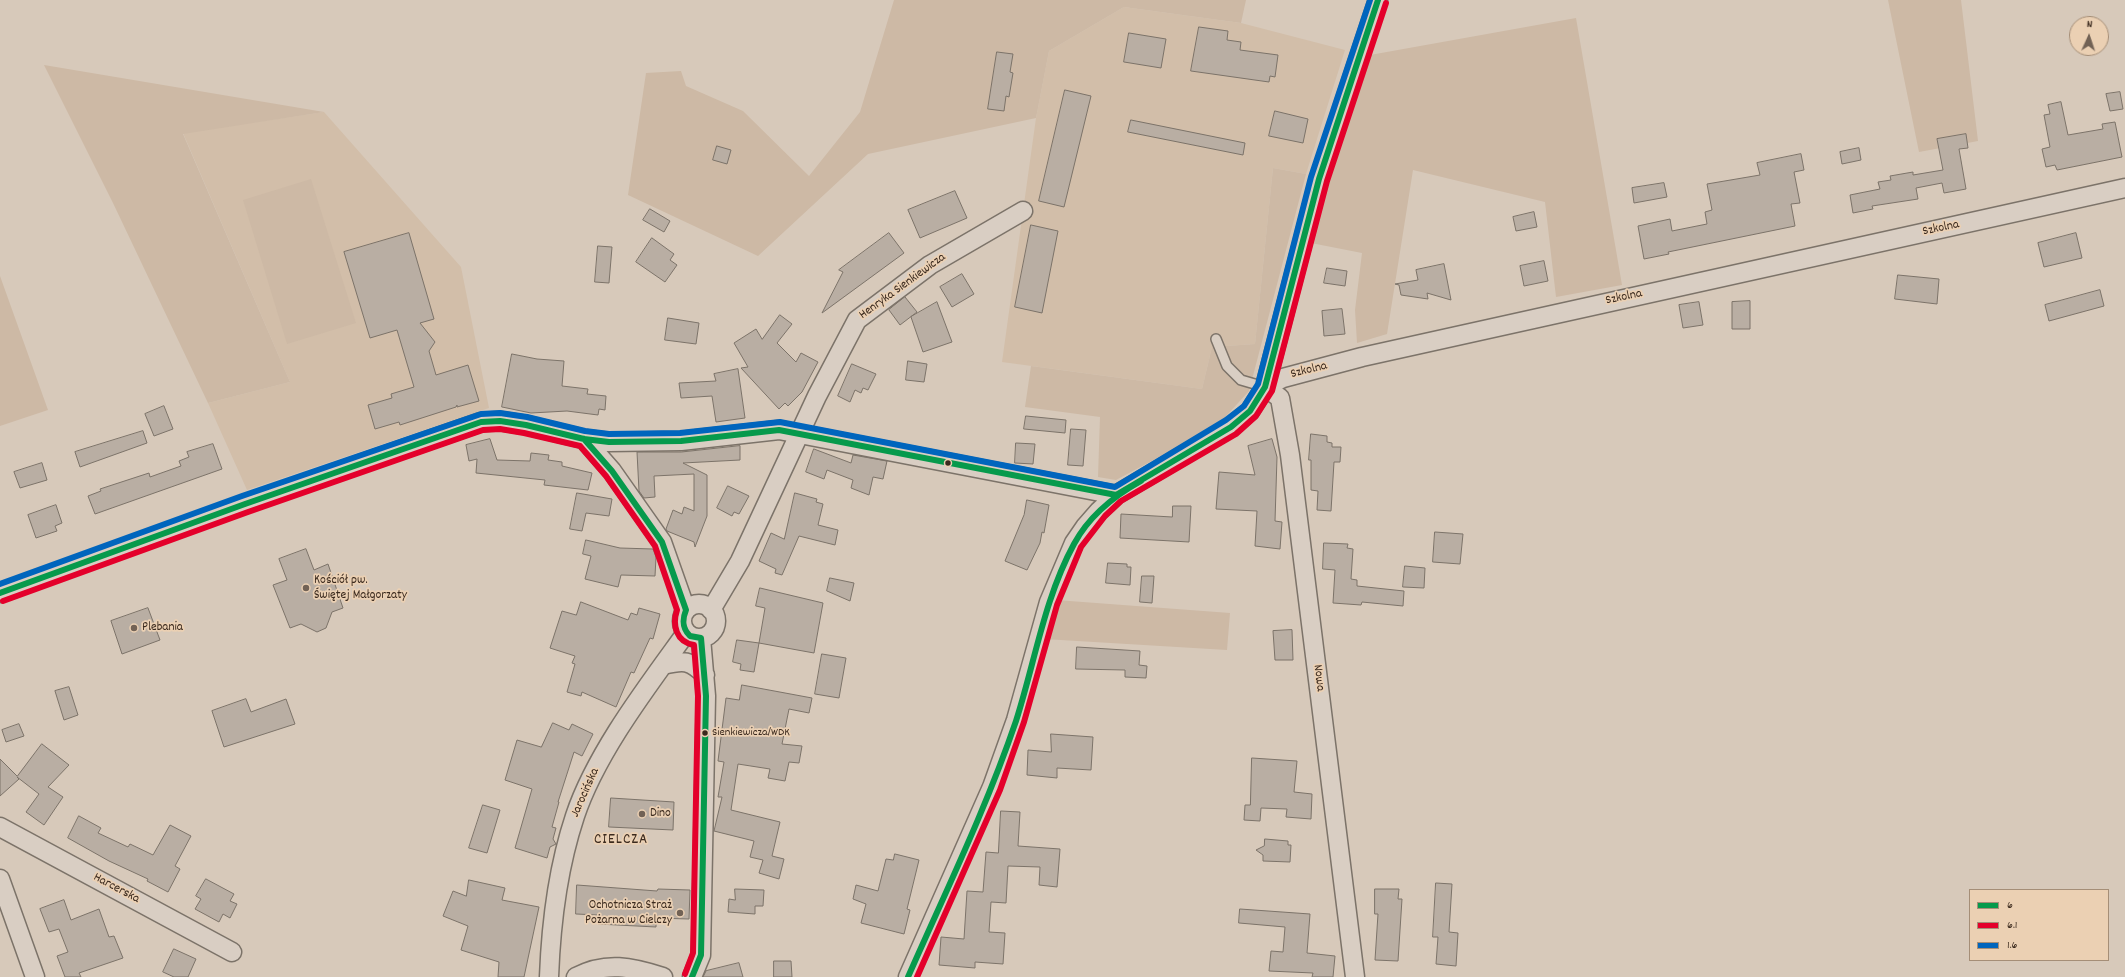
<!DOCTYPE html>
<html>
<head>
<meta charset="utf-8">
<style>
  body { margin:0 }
  #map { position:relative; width:2125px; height:977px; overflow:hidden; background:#d7c9ba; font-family:Dekko,sans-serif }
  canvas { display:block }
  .legend { position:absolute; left:1969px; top:889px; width:140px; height:72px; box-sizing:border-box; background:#ebd0b3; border:1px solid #a58e77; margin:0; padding:5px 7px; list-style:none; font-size:12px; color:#3b2a1e }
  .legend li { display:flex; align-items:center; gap:8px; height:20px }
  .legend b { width:20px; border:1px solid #a58e77 }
  .north { position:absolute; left:2069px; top:16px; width:40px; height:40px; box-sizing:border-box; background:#ebd0b3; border:1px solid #a58e77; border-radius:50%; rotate:3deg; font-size:11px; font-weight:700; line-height:16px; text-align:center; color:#3b2a1e }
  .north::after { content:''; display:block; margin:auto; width:14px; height:18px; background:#726255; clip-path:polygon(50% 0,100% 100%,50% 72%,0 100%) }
</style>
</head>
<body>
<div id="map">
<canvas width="2125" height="977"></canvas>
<ul class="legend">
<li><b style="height:5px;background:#069a4c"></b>6</li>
<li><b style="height:5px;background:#e4002b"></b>6.1</li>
<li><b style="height:5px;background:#0065bd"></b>1.6</li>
</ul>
<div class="north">N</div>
</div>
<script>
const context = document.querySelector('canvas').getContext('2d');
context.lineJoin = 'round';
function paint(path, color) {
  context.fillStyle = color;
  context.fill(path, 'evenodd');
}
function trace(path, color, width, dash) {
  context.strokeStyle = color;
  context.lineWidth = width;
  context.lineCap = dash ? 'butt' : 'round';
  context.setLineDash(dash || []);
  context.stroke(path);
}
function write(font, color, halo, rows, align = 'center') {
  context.font = font + ' Dekko,sans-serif';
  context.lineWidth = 3.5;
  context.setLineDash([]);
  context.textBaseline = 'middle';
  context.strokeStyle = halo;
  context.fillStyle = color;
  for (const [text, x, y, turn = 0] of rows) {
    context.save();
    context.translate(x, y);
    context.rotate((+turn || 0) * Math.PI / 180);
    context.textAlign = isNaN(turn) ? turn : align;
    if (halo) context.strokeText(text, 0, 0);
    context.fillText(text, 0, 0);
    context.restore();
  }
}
paint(new Path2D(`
  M1124,7L1241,23L1345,50L1306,174L1273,168L1255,344L1212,347L1202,389L1002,362L1036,118L1049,51Z
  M324,112L461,267L489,408L247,490L208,403L290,382L183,133Z`), '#d2bea9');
paint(new Path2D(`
  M894,0H1246L1241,23L1124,7L1049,51L1036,118L868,154L758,256L628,195L646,73L681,71L686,86L743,111L809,176L860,112Z
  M1888,0H1961L1978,141L1919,152Z
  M1576,18L1622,285L1556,297L1545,202L1413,170L1387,334L1357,343L1355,310L1362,253L1311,243L1336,145L1370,55Z
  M44,65L324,112L183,134L290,382L208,403L113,203Z
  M1273,168L1306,174L1249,391L1217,426L1116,480L1098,477L1100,417L1025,407L1031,366L1202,389L1212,347L1255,344Z
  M311,179L356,323L287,344L243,200Z
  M0,276L48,410L0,426Z
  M1056,600L1230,613L1227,650L1044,639Z`), '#cdb9a5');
const building = new Path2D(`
  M1199,27L1228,31L1227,40L1241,42L1240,50L1278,55L1275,77L1270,76L1269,82L1191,71Z
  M1129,33L1166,39L1161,68L1124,62Z
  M997,52L1013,54L1010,72L1013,73L1009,97L1006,96L1004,111L988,109Z
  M1065,90L1091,96L1064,207L1039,201Z
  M2120,92L2123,109L2110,111L2106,94Z
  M2061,102L2068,135L2103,129L2102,124L2115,122L2122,157L2057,170L2055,165L2046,167L2042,149L2050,147L2044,115L2050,114L2048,105Z
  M1275,111L1308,119L1303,143L1269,136Z
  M1131,120L1245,143L1243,155L1128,132Z
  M1966,134L1968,148L1959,149L1966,189L1944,193L1942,183L1916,188L1918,199L1872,206L1873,209L1853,213L1850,195L1880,189L1878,182L1891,180L1890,176L1913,172V175L1943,170L1937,139Z
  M717,146L731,150L727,164L713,160Z
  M1859,148L1861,160L1842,164L1840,152Z
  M1801,154L1804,170L1794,172L1800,203L1791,204L1795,226L1668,252L1669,254L1644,259L1638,226L1670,219L1672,231L1707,224L1705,212L1712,210L1707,184L1760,175L1757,163Z
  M1664,183L1667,197L1634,203L1632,188Z
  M955,191L967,218L920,238L908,210Z
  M650,209L670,221L664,232L643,220Z
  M1534,212L1537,227L1516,231L1513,217Z
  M1031,225L1058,231L1042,313L1015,307Z
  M409,233L434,319L420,323L435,342L429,351L436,375L468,365L479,401L457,407V405L456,407L400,425L399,422L375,429L368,405L392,398L391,394L414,387L397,330L370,338L344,252Z
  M889,233L904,253L822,313L843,272L839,270Z
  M2076,233L2082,258L2044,267L2038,243Z
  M652,238L674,254L670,260L677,265L665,282L636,262Z
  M598,246L612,247L609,283L595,282Z
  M1544,261L1548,281L1524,286L1520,266Z
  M1444,264L1451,300L1427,293L1428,299L1401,295L1399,285L1395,284L1418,280L1416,270Z
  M1327,268L1347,271L1345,286L1324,283Z
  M962,274L974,294L952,307L940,287Z
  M1898,275L1939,279L1937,304L1895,299Z
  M2100,290L2104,306L2049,321L2045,305Z
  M905,297L917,312L900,325L889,310Z
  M1750,301V329H1732V302Z
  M937,302L952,342L923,352L911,317Z
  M1699,302L1703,325L1683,328L1679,305Z
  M1342,309L1345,334L1324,336L1322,311Z
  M780,315L792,324L777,343L796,362L801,353L818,362L802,392L788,406L785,403L779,409L741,368L748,367L734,343L756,329L762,339Z
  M668,318L699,323L696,344L665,340Z
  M512,354L537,359L564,361L562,386L588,389L587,394L606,396L605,410L599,409L598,415L567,411L531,413L502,407Z
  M908,361L927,364L924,382L906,380Z
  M852,364L876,374L868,390L863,388L861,393L855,390L850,402L838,396Z
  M738,369L745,418L716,422L712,396L681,398L679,383L716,381L714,374Z
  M164,406L173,429L154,436L145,414Z
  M1026,416L1066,420L1065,433L1024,429Z
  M1071,429L1086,430L1083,466L1068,465Z
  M143,431L147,443L80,467L75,452Z
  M1311,434L1327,436V442L1332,443V447H1341L1340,462H1334L1331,511L1317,510L1318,491L1311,490V460H1309Z
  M490,439L497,460L530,461L531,453L549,455L548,460L562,462V466L592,473L588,490L544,485L545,480L476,473L477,459L469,461L466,445Z
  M1272,439L1277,457L1275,521L1282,522L1280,549L1255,546L1257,511L1216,509L1219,472L1255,475L1248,446Z
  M1016,443L1035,444L1033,464L1015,463Z
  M213,444L222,469L95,514L88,496L101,491L100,489L149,473L150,477L181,466L179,461L189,457L187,452Z
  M740,446V460L683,463L707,475V516L695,547L694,542L667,531L666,529L673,510L682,514L684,507L694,511V474L654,476L655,497L644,498L639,491L637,452H681Z
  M814,449L851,463L853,455L887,461L883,479L873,477L869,495L851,488L853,480L827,470L824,479L806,472Z
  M42,463L47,480L20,488L14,472Z
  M728,486L749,496L739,514L734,512L732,516L717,508Z
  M577,493L612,499L609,516L586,513L582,531L570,529Z
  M795,493L817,499L816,502L823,504L818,525L838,530L835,545L799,536L782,575L775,573L776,569L759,561L771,533L784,539Z
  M1027,500L1049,505L1044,533L1042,532L1040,543L1027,570L1005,561L1024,515Z
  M56,505L62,523L55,526L57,531L36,538L28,515Z
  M1173,506H1191L1189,542L1120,538L1121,514L1172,517Z
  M1435,532L1463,534L1460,564L1433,562Z
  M586,540L620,548L653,549L656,557L655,576L621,575L618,587L585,579L591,556L583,554Z
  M1324,543L1348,544L1347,548L1353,549L1351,579L1357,580V586L1404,591L1403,606L1362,602L1361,605L1333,603L1335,570L1323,569Z
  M306,549L314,570L328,564L343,608L332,612L326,628L317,632L301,624L290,628L273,585L287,580L279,559Z
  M1108,563L1127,564V567H1131L1130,585L1106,583Z
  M1405,566L1425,568L1424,588L1403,587Z
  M1142,576H1154L1152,603L1140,602Z
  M830,578L854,583L850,601L827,591Z
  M760,588L823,603L814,653L759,643L765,608L756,606Z
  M581,602L628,620L631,613L637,615L639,608L660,614L653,639L650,638L634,673L631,672L616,707L582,692L581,696L567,692L575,664L572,663L575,656L550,648L562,611L576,615Z
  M148,608L160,640L122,654L111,621Z
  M1292,630L1293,660H1275L1273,631Z
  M737,640L759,643L754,672L740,670L741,664L733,662Z
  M1077,647L1140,651L1139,665L1147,666L1146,678L1125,677V670L1076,669Z
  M822,654L846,658L839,698L815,694Z
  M742,685L812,698L809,713L789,709L782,744L802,746L799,763L789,762L785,781L768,778L770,769L738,764L731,810L780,822L772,856L784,859L779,879L759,873L763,860L750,857L754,841L714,831L722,797H718L724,762L718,761L726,698L739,700Z
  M69,687L78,715L64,720L55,691Z
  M246,699L251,712L286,699L295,724L224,747L212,711Z
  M553,723L569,730L572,724L593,734L582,756L574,752L558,802H559L552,827L556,828L553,839L556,844L550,847L547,858L515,848L532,789L505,780L517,740L541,747Z
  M19,724L24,736L6,742L2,730Z
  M1051,734L1093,737L1091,770L1057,768V778L1027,775L1028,750L1051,752Z
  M42,744L69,765L48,787L63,797L44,825L26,812L39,794L17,777L19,779L0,796V759L17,776Z
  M1252,758L1297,761L1294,792L1312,794L1311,819L1286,817L1287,809L1261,808L1260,821L1244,820L1245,805H1250Z
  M611,798L674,802L673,830L609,827Z
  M483,805L500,810L487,853L469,848Z
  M1001,811L1020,812L1018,846L1060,849L1057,887L1039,885L1040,867L1008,866L1006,903L991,902L989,932L1005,933L1003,964L975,962V968L939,965L941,937L964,939L967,891L983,892L986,852L998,853Z
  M79,816L101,828L98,833L128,847L130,844L153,855L170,825L191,836L175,866L180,869L168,892L147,881L148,879L109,861L68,838Z
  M1265,839L1288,841V845H1291L1290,862L1263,861V855L1256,850L1264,846Z
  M895,854L919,860L907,909L910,910L904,934L861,923L866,904L853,899L856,885L878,891L886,859L893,860Z
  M206,879L234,894L230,901L237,904L230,918L223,914L219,922L195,909L201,899L196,896Z
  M469,880L505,888L502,900L539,907L524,977H498L499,962L461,950L468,926L443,916L453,891L466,896Z
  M1436,883L1452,884L1449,932L1458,933L1456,966L1436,964L1438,937H1433Z
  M577,885L657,891L658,889L690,890L689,919L656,918V927L598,924V915L576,914Z
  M735,889L764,890L763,906H755V914L728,912L729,899L735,900Z
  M1375,889H1399L1398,899H1402L1398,961L1375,960L1378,914H1375Z
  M64,900L71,920L99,909L109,937L114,936L123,958L79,973L81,977H65L57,956L68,952L59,929L49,932L40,909Z
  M1240,909L1310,914L1307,953L1335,956L1333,977H1312L1313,973L1269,971L1271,951L1283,952L1285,927L1239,923Z
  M174,949L196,959L188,977H174L163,972Z
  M774,961H791L792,977H774Z
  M739,963L743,977H703L706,971Z`);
paint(building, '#b9aea3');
trace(building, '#7c7369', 1);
const lane = new Path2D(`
  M1216,339L1227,366L1241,380L1265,387`);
const street = new Path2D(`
  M1265,387L1280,398L1290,455L1355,977
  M1265,387L1319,179L1378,0
  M584,439L612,471L662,542L686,610
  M0,593L245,504L481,422L500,421L526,425L584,439L609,442L681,441L779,430L1116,495
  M682 621a17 17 0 1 1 34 0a17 17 0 1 1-34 0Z
  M711,610L740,561L817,396L857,320L930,265L1023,211
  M663,665C684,660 690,660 705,675
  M0,827L232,952
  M0,879L35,977
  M549,977C551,923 558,867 575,816C596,753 647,687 686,633
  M576,977C606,961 632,967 663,977
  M692,977L701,955L706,696L701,638
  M908,977L992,787L1016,720L1049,602L1074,543L1085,527L1099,511L1116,495L1231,427L1250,411L1265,387L1283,378L1362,357L2125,188`);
trace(lane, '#7c7369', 12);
trace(street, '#7c7369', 21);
trace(lane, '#d9cec3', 9);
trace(street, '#d9cec3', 18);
trace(new Path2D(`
  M584,439L612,471L662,542L686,610C682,620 682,628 690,636L701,638L706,696L701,955L692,977
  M0,593L245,504L481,422L500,421L526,425L584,439L609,442L681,441L779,430L1116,495L1231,427L1250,411L1265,387L1319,179L1378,0
  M908,977C945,893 986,809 1016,721C1035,662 1044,599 1074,544C1089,516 1114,496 1141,481`), '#069a4c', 6);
trace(new Path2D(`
  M3,601L248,512L483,430L500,429L524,433L580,446L606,476L655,546L677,610C672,625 676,642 694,645L698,696L693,953L685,974
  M917,977L1000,790L1024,722L1057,605L1081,547L1105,516L1121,501L1236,434L1256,416L1272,391L1327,181L1386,3`), '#e4002b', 6);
trace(new Path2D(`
  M0,584L242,496L481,414L500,413L527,417L585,431L609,434L680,433L780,422L1115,487L1226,420L1244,406L1258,384L1311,177L1370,0`), '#0065bd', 6);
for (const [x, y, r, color] of [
  [948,463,3.5,"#3b2a1e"],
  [306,588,4,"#726255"],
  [134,628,4,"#726255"],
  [705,733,3.5,"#3b2a1e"],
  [642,814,4,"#726255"],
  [680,913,4,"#726255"]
]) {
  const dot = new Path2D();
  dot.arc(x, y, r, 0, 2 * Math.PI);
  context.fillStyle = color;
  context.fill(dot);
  trace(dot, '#ebd0b3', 1.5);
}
write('12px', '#3b2a1e', '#ebd0b3', [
  ["Sienkiewicza/WDK",712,733]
], 'left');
write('13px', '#3b2a1e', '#ebd0b3', [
  ["Szkolna",1941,229,-12],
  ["Henryka Sienkiewicza",903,287,-36],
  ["Szkolna",1624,298,-12],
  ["Szkolna",1309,371,-14],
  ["Nowa",1318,678,83],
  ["Jarocińska",586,793,-66],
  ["Harcerska",116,889,28]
]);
write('13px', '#3b2a1e', '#ebd0b3', [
  ["Kościół pw.",314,581],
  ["Świętej Małgorzaty",314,596],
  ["Plebania",142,628],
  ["Dino",650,814],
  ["Ochotnicza Straż",672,906,"right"],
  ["Pożarna w Cielczy",672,921,"right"]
], 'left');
context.letterSpacing = '1px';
write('15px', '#3b2a1e', '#ebd0b3', [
  ["CIELCZA",621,841]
]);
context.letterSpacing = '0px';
</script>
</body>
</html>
